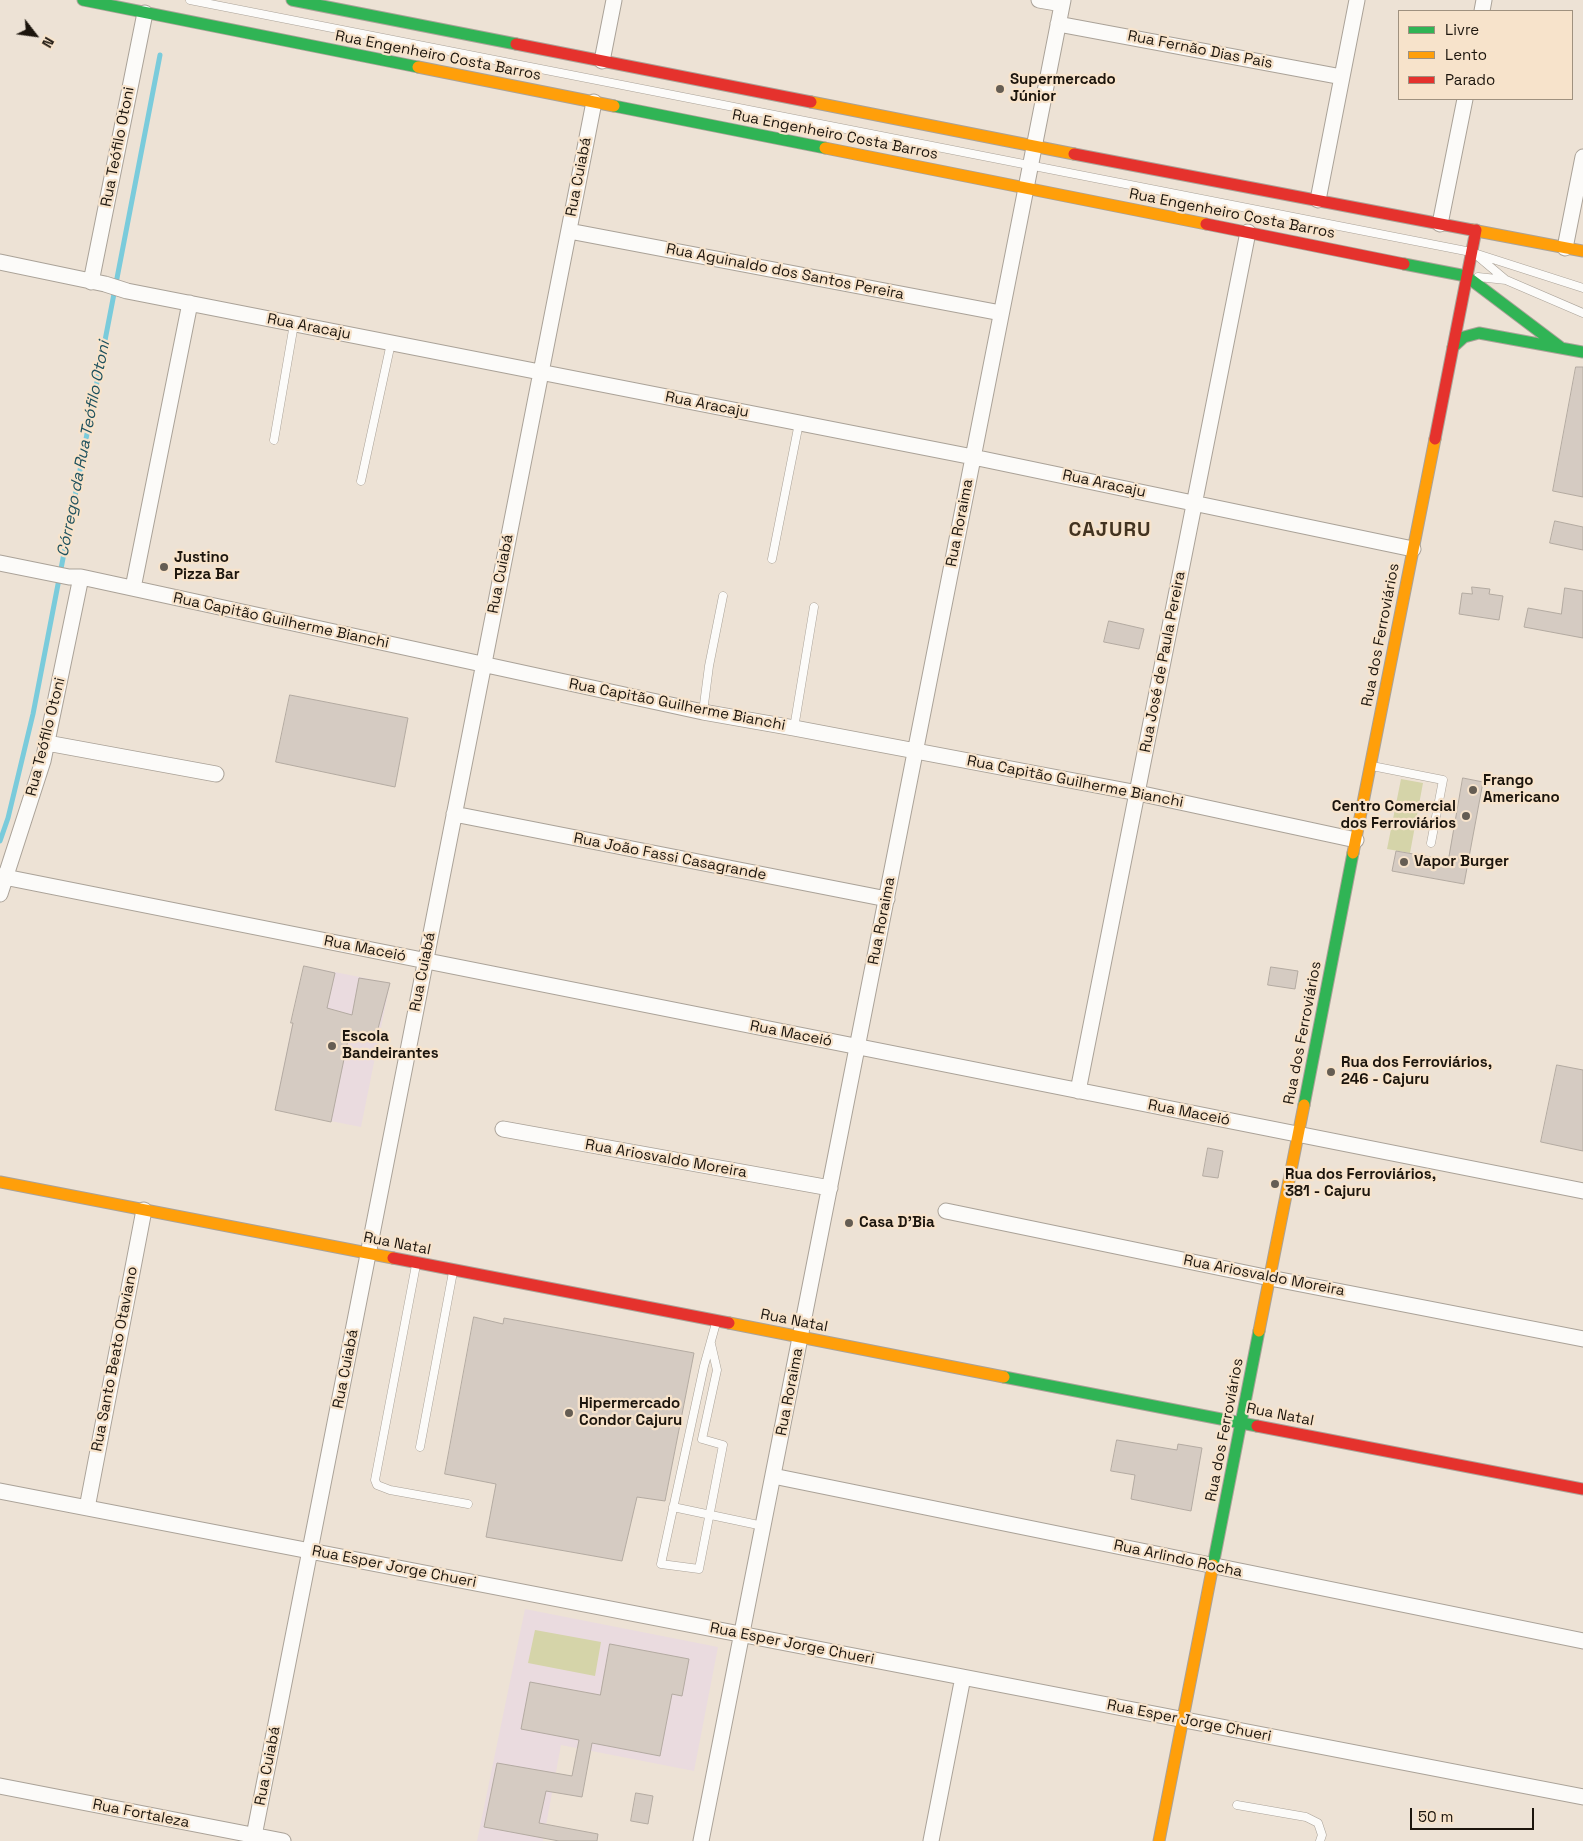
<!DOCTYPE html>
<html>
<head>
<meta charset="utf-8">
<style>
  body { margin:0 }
  #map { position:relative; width:1583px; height:1841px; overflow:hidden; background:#ede2d5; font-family:"Space Grotesk",sans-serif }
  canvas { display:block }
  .legend { position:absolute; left:1398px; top:10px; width:175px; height:90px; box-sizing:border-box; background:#f7e3cb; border:1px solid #9f917f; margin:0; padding:6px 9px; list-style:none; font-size:15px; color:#1c150d }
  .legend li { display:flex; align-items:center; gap:10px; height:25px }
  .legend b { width:25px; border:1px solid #9f917f }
  .north { position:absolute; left:10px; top:10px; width:50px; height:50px; -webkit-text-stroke:4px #f7e3cb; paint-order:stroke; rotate:120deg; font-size:14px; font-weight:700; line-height:20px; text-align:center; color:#1c150d }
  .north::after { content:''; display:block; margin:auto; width:18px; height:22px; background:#1c150d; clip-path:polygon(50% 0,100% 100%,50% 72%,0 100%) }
  .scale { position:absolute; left:1410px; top:1808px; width:124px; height:22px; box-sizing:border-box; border:2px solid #1c150d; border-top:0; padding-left:6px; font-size:15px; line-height:18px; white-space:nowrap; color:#1c150d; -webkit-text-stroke:4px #f7e3cb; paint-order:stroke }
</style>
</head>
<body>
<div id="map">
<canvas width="1583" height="1841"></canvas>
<ul class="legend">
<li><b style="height:6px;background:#30b455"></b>Livre</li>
<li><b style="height:6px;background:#ff9f0a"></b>Lento</li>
<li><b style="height:6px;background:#e5322d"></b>Parado</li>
</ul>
<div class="north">N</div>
<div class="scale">50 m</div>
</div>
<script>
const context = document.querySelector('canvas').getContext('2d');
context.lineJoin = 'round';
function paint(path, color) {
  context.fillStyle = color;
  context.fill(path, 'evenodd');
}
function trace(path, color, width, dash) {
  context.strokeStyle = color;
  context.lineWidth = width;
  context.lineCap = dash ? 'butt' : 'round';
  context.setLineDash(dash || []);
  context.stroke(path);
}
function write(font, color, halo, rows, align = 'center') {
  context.font = font + ' "Space Grotesk",sans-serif';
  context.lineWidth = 4.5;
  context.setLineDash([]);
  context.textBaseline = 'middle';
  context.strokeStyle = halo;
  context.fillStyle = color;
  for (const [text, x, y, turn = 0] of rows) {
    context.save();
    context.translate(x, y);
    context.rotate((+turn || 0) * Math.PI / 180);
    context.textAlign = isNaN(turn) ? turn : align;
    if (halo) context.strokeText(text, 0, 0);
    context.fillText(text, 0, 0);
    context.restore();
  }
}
paint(new Path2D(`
  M304,966L390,983L361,1127L275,1110Z
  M525,1609L718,1647L694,1771L561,1745L543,1841H477Z`), '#eadbdf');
paint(new Path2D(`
  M1401,779L1423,783L1410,853L1387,849Z
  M535,1630L601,1642L595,1676L528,1663Z`), '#d5d4a9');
trace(new Path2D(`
  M0,841L8,818L33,714L160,55`), '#7acbdb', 5);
const building = new Path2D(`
  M1576,367H1583V497L1553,491Z
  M1555,521L1583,527V550L1550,543Z
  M1472,587L1490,589L1489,594L1503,596L1499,620L1459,614L1462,593L1472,594Z
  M1565,588L1583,591V638L1524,627L1528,608L1561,614Z
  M1109,621L1144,629L1139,649L1104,642Z
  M290,695L408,718L395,787L276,762Z
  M1463,778L1483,782L1464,884L1392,871L1396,851L1448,860Z
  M304,966L335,973L327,1008L352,1015L359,978L390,983L375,1040L349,1035L331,1122L275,1110L293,1023H291Z
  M1271,967L1298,971L1295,989L1268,985Z
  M1557,1065L1583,1070V1151L1541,1142Z
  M1208,1148L1223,1151L1218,1178L1203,1176Z
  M474,1317L503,1324L504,1318L694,1353L665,1501L637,1497L622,1561L486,1537L496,1484L445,1474Z
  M1117,1440L1177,1450L1178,1444L1202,1448L1191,1511L1131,1499L1135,1475L1111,1471Z
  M610,1644L689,1659L682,1696L672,1694L660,1756L592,1743L582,1797L546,1791L539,1823L598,1834L597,1841H559L484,1827L497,1763L572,1776L579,1740L521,1729L530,1682L600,1695Z
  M636,1793L653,1796L648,1824L631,1821Z`);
paint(building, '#d5cbc2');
trace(building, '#b3aaa1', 1);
const lane = new Path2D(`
  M190,0L1471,252L1583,288
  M1475,254L1506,280
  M1478,277L1506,280L1583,313
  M274,440L294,324
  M361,481L391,343
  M772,559L799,423
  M703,712L709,666L723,596
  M794,728L814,607
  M1372,766L1443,780L1431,843
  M416,1265L375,1480L377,1485L390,1490L468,1504
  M711,1344L717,1370L702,1439L723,1445L699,1569L661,1564L704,1366L716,1323
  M420,1447L453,1272
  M673,1507L763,1526
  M1237,1805L1306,1817L1318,1823L1322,1835L1320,1841`);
const street = new Path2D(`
  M1039,0L1062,4
  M1482,11L1484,0
  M1058,24L1342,77
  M602,61L614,0
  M1318,200L1357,0
  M1440,224L1465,99
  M569,231L1001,313
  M1565,248L1583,157
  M0,262L105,284L127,291L973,457L1413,549
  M91,282L145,13
  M0,563L69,577H81L703,712L794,728L1138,793L1356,840
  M133,588L190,303
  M47,743L216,774
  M454,814L887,899
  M0,876L1583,1191
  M0,894L43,761L81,577
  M1078,1091L1248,232
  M503,1129L830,1188
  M946,1211L1270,1278L1583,1339
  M773,1476L1583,1641
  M0,1491L1583,1797
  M87,1508L144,1210
  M0,1786L283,1841
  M253,1841L594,102
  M701,1841L1063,0
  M931,1841L963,1677`);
const fast = new Path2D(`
  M83,0L418,67
  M292,0L516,44
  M614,106L825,148
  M1404,264L1466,276L1560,347
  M1453,347L1464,337L1479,333L1583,352
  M1304,1105L1353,853
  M1004,1377L1257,1426
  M1213,1565L1259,1331`);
const slow = new Path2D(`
  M418,67L614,106
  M811,102L1074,154
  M825,148L1206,224
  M1472,230L1583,251
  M1353,853L1435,439
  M0,1182L393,1258
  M729,1323L1004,1377
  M1259,1331L1304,1105
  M1159,1841L1213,1565`);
const jam = new Path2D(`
  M516,44L811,102
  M1074,154L1472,230
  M1206,224L1404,264
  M1435,439L1476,230
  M393,1258L729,1323
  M1257,1426L1583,1489`);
trace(lane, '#aaa298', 9);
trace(street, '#aaa298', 17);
trace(fast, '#aaa298', 13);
trace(slow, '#aaa298', 13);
trace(jam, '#aaa298', 13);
trace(lane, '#fcfbf9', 8);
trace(street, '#fcfbf9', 15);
trace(fast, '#30b455', 11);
trace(slow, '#ff9f0a', 11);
trace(jam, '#e5322d', 11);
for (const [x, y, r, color] of [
  [1000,89,5,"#655d53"],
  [164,567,5,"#655d53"],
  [1473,790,5,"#655d53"],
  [1466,816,5,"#655d53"],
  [1404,862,5,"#655d53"],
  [332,1046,5,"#655d53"],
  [1331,1072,5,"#655d53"],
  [1275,1184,5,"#655d53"],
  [849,1223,5,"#655d53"],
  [569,1413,5,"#655d53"]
]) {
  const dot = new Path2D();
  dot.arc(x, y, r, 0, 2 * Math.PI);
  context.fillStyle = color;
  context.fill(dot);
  trace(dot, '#f7e3cb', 2);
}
write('15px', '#1c150d', '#f7e3cb', [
  ["Rua Fernão Dias Pais",1200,50,11],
  ["Rua Engenheiro Costa Barros",438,56,11],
  ["Rua Engenheiro Costa Barros",835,135,11],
  ["Rua Teófilo Otoni",118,147,-79],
  ["Rua Cuiabá",579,177,-79],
  ["Rua Engenheiro Costa Barros",1232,214,11],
  ["Rua Aguinaldo dos Santos Pereira",785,272,11],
  ["Rua Aracaju",309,327,11],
  ["Rua Aracaju",707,405,11],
  ["Rua Aracaju",1104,484,12],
  ["Rua Roraima",960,523,-79],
  ["Rua Cuiabá",501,574,-79],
  ["Rua Capitão Guilherme Bianchi",281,621,12],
  ["Rua dos Ferroviários",1381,635,-79],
  ["Rua José de Paula Pereira",1163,662,-79],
  ["Rua Capitão Guilherme Bianchi",677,705,11],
  ["Rua Teófilo Otoni",46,737,-76],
  ["Rua Capitão Guilherme Bianchi",1075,782,11],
  ["Rua João Fassi Casagrande",670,857,11],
  ["Rua Roraima",882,921,-79],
  ["Rua Maceió",365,949,11],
  ["Rua Cuiabá",423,972,-79],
  ["Rua dos Ferroviários",1303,1033,-79],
  ["Rua Maceió",791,1034,11],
  ["Rua Maceió",1189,1113,11],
  ["Rua Ariosvaldo Moreira",666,1159,10],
  ["Rua Natal",397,1244,11],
  ["Rua Ariosvaldo Moreira",1264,1276,11],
  ["Rua Natal",794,1321,11],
  ["Rua Santo Beato Otaviano",115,1359,-79],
  ["Rua Cuiabá",346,1369,-79],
  ["Rua Roraima",790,1392,-79],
  ["Rua Natal",1280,1415,11],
  ["Rua dos Ferroviários",1225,1430,-79],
  ["Rua Arlindo Rocha",1178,1559,12],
  ["Rua Esper Jorge Chueri",394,1567,11],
  ["Rua Esper Jorge Chueri",792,1644,11],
  ["Rua Esper Jorge Chueri",1189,1721,11],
  ["Rua Cuiabá",268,1766,-79],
  ["Rua Fortaleza",141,1814,11]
]);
write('bold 15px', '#1c150d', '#f7e3cb', [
  ["Supermercado",1010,80],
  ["Júnior",1010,97],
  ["Justino",174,558],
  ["Pizza Bar",174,575],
  ["Frango",1483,781],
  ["Americano",1483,798],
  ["Centro Comercial",1456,807,"right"],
  ["dos Ferroviários",1456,824,"right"],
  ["Vapor Burger",1414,862],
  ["Escola",342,1037],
  ["Bandeirantes",342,1054],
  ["Rua dos Ferroviários,",1341,1063],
  ["246 - Cajuru",1341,1080],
  ["Rua dos Ferroviários,",1285,1175],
  ["381 - Cajuru",1285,1192],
  ["Casa D’Bia",859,1223],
  ["Hipermercado",579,1404],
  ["Condor Cajuru",579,1421]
], 'left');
write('italic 16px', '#1e515d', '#f7e3cb', [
  ["Córrego da Rua Teófilo Otoni",84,449,-79]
]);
context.letterSpacing = '1px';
write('bold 20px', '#433320', '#f7e3cb', [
  ["CAJURU",1110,531]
]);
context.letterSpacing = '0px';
</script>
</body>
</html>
